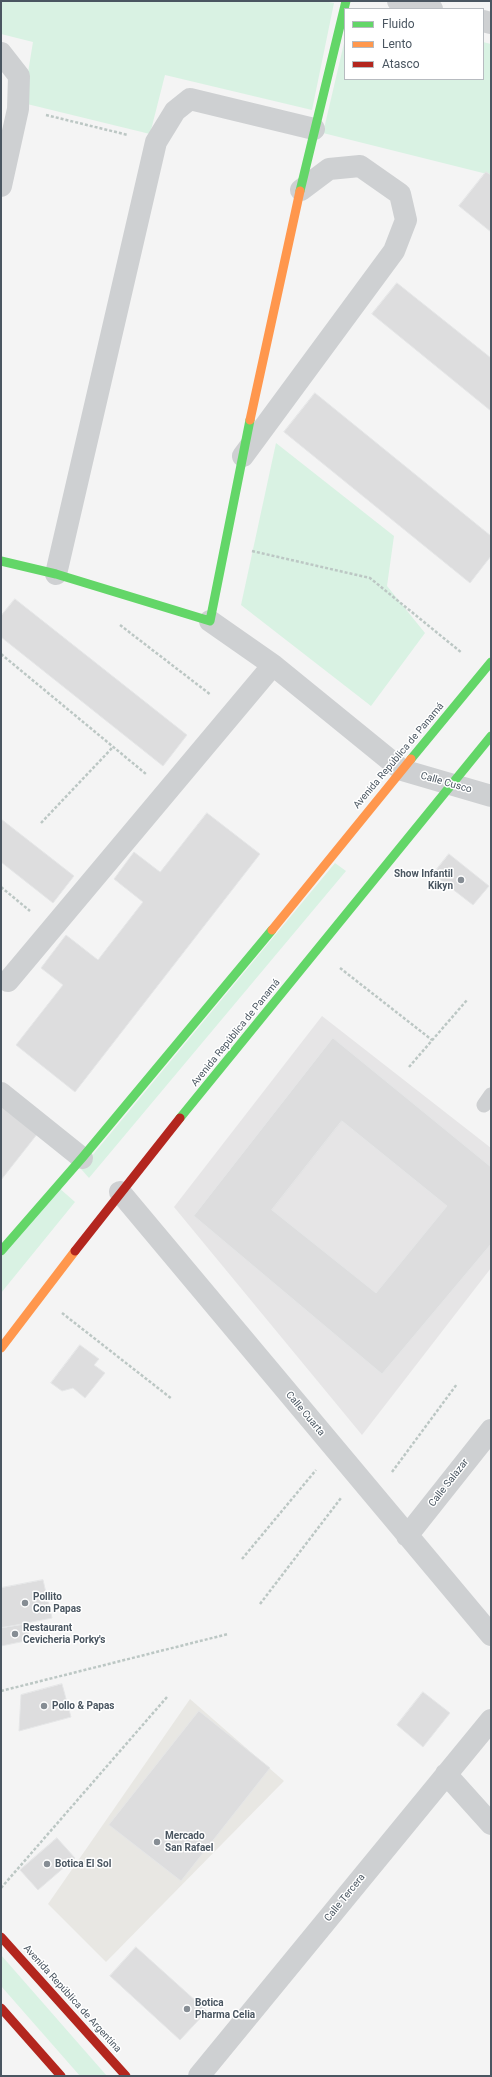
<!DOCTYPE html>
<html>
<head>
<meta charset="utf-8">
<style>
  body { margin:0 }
  #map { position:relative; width:492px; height:2077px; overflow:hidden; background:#f4f4f4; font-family:Roboto,sans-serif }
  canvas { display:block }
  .frame { position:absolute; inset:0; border:2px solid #4a5661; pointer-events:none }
  .legend { position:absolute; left:344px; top:8px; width:140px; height:72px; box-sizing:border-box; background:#fff; border:1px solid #b7bbc0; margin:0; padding:5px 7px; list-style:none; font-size:12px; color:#4a5661 }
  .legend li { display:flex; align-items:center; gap:8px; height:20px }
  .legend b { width:20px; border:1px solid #b7bbc0 }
</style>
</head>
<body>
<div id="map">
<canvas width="492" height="2077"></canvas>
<div class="frame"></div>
<ul class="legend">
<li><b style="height:5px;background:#63d668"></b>Fluido</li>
<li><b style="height:5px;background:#ff974d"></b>Lento</li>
<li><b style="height:5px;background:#b3261e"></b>Atasco</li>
</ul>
</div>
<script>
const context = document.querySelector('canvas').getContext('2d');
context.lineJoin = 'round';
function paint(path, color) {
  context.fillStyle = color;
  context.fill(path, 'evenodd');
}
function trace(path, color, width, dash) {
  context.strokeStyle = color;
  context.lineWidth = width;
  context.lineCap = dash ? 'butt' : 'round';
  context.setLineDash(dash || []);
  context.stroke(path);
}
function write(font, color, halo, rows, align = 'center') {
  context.font = font + ' Roboto,sans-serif';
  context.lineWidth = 3;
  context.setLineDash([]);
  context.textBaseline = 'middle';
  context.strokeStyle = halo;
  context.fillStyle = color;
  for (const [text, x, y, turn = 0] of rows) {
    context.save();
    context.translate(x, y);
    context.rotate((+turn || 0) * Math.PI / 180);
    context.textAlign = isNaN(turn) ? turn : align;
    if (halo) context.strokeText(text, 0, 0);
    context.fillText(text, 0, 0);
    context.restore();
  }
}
paint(new Path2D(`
  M190,1699L284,1781L106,1962L48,1904Z`), '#e8e7e3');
paint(new Path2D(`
  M322,1016L491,1148V1268L362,1435L174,1207Z`), '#e6e5e6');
paint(new Path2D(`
  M1,1H323L334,3L312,110L165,75L150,134L23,103L33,42L1,34Z
  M345,39V79H483V42L491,44V175L323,133Z
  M276,443L394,536L387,586L425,633L371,706L241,605Z
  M335,863L346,871L89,1178L81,1169Z
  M58,1187L75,1202L1,1293V1257Z
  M1,1955L107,2076H80L1,1986Z`), '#d9f2e3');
const building = new Path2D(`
  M486,172L491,175V232L459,206Z
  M397,283L491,358V411L372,314Z
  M315,393L491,536V556L470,583L284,432Z
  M15,599L187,735L163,766L1,637V616Z
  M207,813L260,854L75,1092L16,1045L63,985L41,968L66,935L98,960L143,902L114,879L134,852L160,872Z
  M1,819L74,876L53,903L1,862Z
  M449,854L489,886L473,905L433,874Z
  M333,1038L491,1167V1244L382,1374L194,1216ZM342,1121L447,1206L376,1293L272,1210Z
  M1,1104L38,1133L1,1180Z
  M80,1345L99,1359L94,1365L105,1373L85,1398L73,1388L62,1391L51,1383Z
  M43,1580L52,1618L1,1628V1588Z
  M27,1624L30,1640L1,1646V1628Z
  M62,1684L71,1717L19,1731L21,1695Z
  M423,1692L450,1713L423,1747L397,1725Z
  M199,1711L270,1768L181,1881L109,1825Z
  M57,1838L75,1858L38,1890L20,1870Z
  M136,1947L207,2011L180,2040L110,1976Z`);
paint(building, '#ddddde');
trace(building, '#e5e6e7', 1);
trace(new Path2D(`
  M46,115L128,135
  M252,551L370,578L462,653
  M120,625L211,695
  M1,654L146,774
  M41,823L113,747
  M1,887L30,911
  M340,968L432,1040
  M409,1067L467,1000
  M62,1313L172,1399
  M392,1472L457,1384
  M242,1559L316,1470
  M260,1604L341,1498
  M1,1691L228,1634
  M1,1888L167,1697`), '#bcc7c4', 2.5, [3, 2]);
trace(new Path2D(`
  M484,1105L491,1095`), '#ced0d2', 15);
trace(new Path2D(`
  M398,1L432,9
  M483,21L491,23
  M1,53L19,76L18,109L1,186
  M243,456L394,251L406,220L400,194L360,166L329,169L301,190
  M56,574L156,142L175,111L190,99L314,129
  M210,621L273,665L402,770L491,796
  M8,981L273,665
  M1,1093L82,1158
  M120,1192L491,1635
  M407,1536L491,1430
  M446,1774L491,1824
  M199,2076L491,1720`), '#ced0d2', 22);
trace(new Path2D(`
  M300,191L346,1
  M1,561L56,574L210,621L250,420
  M411,759L491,662
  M180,1118L491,736
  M1,1251L82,1158L272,930`), '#63d668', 9);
trace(new Path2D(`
  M250,420L300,191
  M272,930L411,759
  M1,1348L75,1251`), '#ff974d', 9);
trace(new Path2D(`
  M75,1251L180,1118
  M1,1937L126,2076
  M1,2008L61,2076`), '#b3261e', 9);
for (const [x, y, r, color] of [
  [461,880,4,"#868d94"],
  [25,1603,4,"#868d94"],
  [15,1634,4,"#868d94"],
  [44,1706,4,"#868d94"],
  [157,1842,4,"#868d94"],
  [47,1864,4,"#868d94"],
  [187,2009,4,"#868d94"]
]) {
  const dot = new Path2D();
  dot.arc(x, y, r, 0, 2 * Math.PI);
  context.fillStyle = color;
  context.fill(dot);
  trace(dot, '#fff', 1.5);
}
write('10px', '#4a5661', '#fff', [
  ["Avenida República de Panamá",399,756,-50],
  ["Calle Cusco",446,783,16],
  ["Avenida República de Panamá",236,1033,-51],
  ["Calle Cuarta",305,1414,50],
  ["Calle Salazar",449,1483,-52],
  ["Calle Tercera",345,1898,-51],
  ["Avenida República de Argentina",72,1999,48]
]);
write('bold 10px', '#4a5661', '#fff', [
  ["Show Infantil",453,874,"right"],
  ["Kikyn",453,886,"right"],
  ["Pollito",33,1597],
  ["Con Papas",33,1609],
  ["Restaurant",23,1628],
  ["Cevicheria Porky's",23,1640],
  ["Pollo & Papas",52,1706],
  ["Mercado",165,1836],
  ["San Rafael",165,1848],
  ["Botica El Sol",55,1864],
  ["Botica",195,2003],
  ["Pharma Celia",195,2015]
], 'left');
</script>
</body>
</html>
